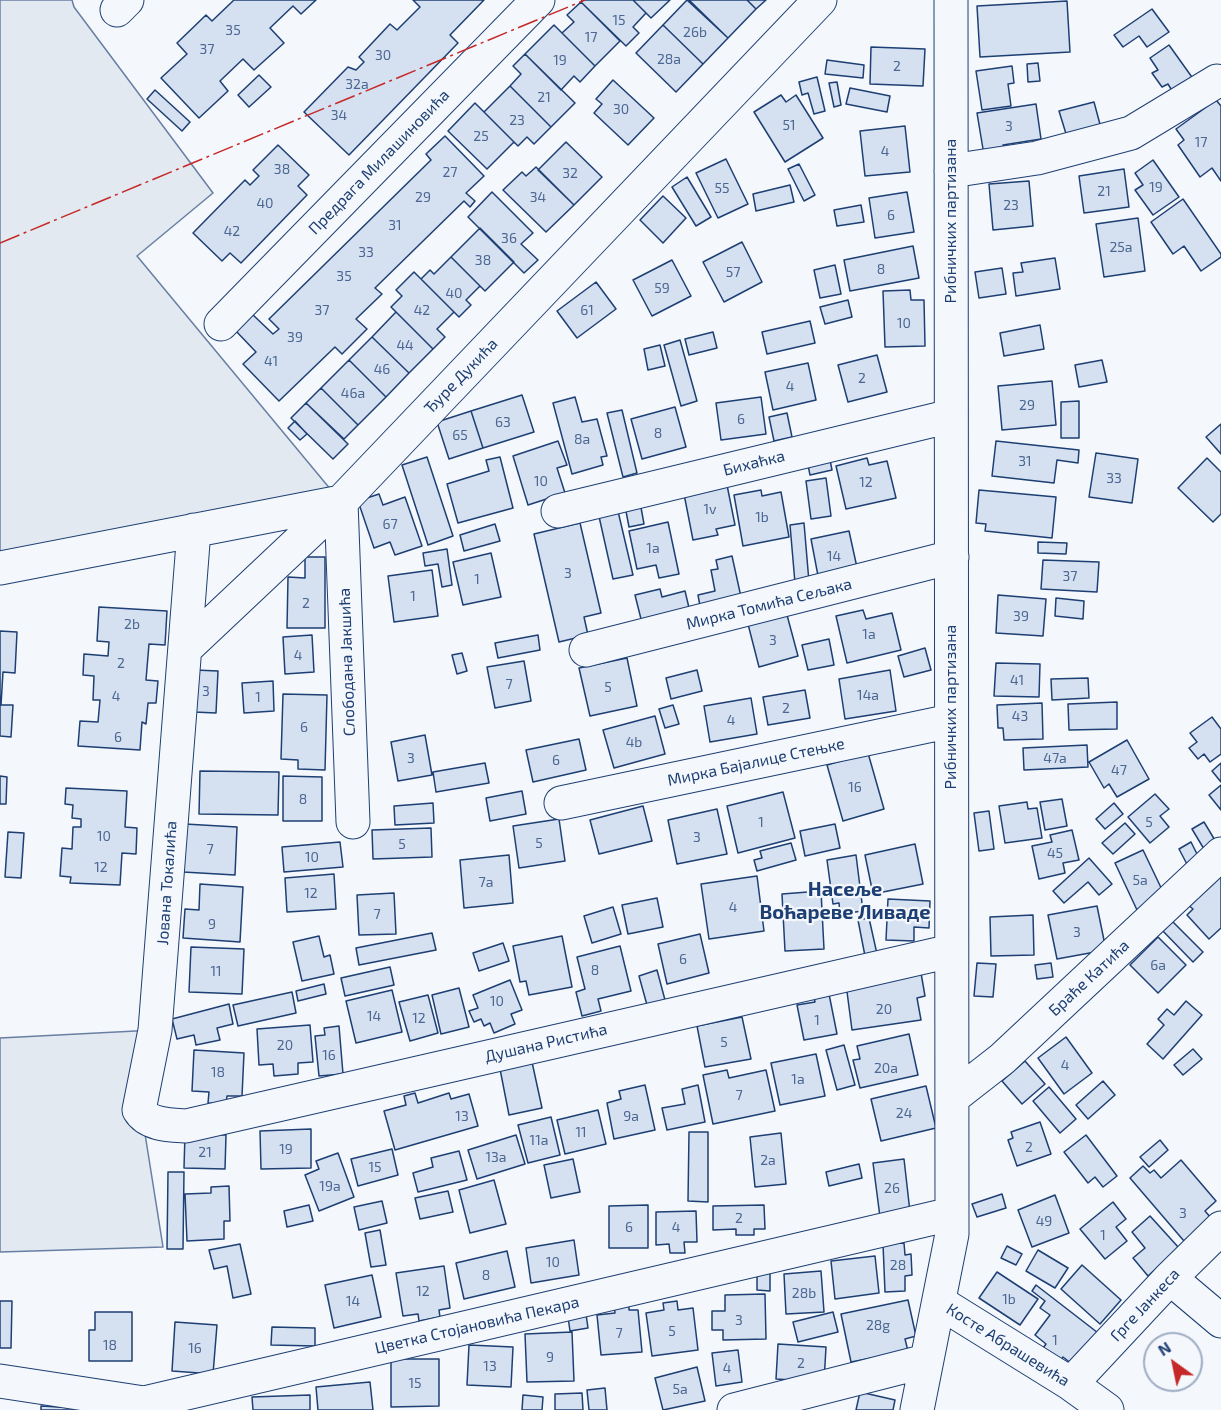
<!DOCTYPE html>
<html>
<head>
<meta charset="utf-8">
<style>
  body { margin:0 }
  #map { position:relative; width:1221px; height:1410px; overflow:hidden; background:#f4f7fb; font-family:"Exo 2",sans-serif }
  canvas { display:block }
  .north { position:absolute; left:1143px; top:1332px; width:60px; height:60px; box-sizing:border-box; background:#f4f7fb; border:2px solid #9eadc5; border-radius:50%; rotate:327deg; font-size:16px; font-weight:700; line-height:24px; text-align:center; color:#1d3f73 }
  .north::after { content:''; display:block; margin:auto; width:21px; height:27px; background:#c62828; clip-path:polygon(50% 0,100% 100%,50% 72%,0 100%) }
</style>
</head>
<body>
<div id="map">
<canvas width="1221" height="1410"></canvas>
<div class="north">N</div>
</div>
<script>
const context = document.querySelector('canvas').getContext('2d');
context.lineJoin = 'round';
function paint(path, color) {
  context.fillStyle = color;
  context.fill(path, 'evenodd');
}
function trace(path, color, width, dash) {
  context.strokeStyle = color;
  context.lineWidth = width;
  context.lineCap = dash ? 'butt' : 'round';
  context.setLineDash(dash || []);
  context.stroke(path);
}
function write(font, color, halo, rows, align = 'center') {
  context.font = font + ' "Exo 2",sans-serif';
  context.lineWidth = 4.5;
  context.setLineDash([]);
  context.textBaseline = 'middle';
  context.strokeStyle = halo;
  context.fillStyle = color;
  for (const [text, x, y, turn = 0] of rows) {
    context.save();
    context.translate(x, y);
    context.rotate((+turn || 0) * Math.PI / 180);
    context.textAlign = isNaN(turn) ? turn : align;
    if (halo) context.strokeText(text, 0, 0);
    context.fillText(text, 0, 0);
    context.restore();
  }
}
const green = new Path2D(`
  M0,0H72L74,7L213,193L137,256L341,502L0,568Z
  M155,1030L142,1115L163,1247L0,1252V1038Z`);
paint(green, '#e3e9f0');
trace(green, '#687fa3', 1.5);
const building = new Path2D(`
  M234,0H316L301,14L293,6L270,28L284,43L254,70L243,59L220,81L228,91L199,118L161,78L187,54L177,43L206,15L212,21Z
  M413,0H484L450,35L458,43L349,155L304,112L348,67L356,70L364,62L359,57L390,24L397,30L420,7Z
  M582,0H633L646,13L633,27L639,33L626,46L581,2Z
  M633,0H670L651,18Z
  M687,0L728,38L703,64L663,25Z
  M689,0H747L756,9L728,38Z
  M747,0H766L756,9Z
  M1067,1L1070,52L980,57L977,6Z
  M581,2L620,41L595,66L562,33L574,22L567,15Z
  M1152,9L1169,32L1147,47L1139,36L1123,47L1114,35Z
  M554,25L595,66L580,82L574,76L561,90L525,54Z
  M663,25L703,64L676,92L636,53Z
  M1169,45L1194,80L1174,94L1168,84L1162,87L1152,73L1158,70L1150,58Z
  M871,47L925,49L923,86L870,84Z
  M525,54L575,103L551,127L510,86L521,74L513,66Z
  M827,60L864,65L863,78L825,74Z
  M1038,63L1040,81L1028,82L1027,64Z
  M1012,66L1014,83L1008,84L1011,106L982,110L976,71Z
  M259,75L271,87L249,107L238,95Z
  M817,77L825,111L814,114L808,93L802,95L799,82Z
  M613,80L654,118L628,145L594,113L602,104L596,99Z
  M837,82L841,105L834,107L829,83Z
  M510,86L551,127L534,144L527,137L518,146L484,112Z
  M850,88L890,96L887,112L846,104Z
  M155,90L190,122L182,131L147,99Z
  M781,95L786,102L796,95L823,138L785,162L754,112Z
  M1216,100L1221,106V181L1212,168L1200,177L1178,145L1184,140L1176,129Z
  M1094,102L1101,128L1067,137L1059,111Z
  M475,103L514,142L487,169L448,131Z
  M1036,104L1041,139L1003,145L1004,151L984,155L977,113Z
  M905,126L910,172L865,176L860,131Z
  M445,136L484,176L466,193L475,201L470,207L464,201L375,288L382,294L356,319L367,329L342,354L335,347L279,401L243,364L256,352L235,330L252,314L273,334L279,329L269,319L431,160L426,154Z
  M566,142L602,177L574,205L538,170Z
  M278,145L309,175L298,186L307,195L241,263L230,253L222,261L193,233L245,180L250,185L259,176L253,170Z
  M726,159L748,204L718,218L696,173Z
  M1153,160L1179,197L1153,215L1135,190L1143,185L1135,173Z
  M799,164L815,195L804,201L788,169Z
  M536,167L574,205L546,232L503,190L522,172L526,176Z
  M1124,169L1129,207L1084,213L1079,176Z
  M687,177L711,217L696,226L672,187Z
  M1029,181L1033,226L993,230L989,184Z
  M790,185L794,202L756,211L753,194Z
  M492,192L533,233L521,244L538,260L524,273L468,217Z
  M907,192L914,232L875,238L869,198Z
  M663,196L686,218L663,243L640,220Z
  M1183,199L1221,254V257L1201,271L1184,246L1173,254L1151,222Z
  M861,205L864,222L837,226L834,210Z
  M1138,218L1145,271L1104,277L1096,224Z
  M480,228L514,262L485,291L451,257Z
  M742,242L762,282L724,302L703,262Z
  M913,246L919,278L850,291L844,260Z
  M451,257L480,286L466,300L471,305L459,317L421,279L430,270L434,274Z
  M1055,258L1060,289L1016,296L1013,273L1023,272L1021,263Z
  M672,260L691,296L652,316L633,280Z
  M835,265L841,294L820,298L814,270Z
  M1002,268L1006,294L979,298L975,272Z
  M414,272L454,312L437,329L445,337L433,349L391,307L402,296L396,290Z
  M596,282L616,309L577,338L557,311Z
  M910,290L911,300H924L925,346L885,347L883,291Z
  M848,300L852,317L825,324L820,307Z
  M396,312L433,349L409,373L372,337Z
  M810,321L815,343L767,354L762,332Z
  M1040,325L1044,349L1004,356L1000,333Z
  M713,332L717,348L689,355L685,339Z
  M372,337L409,373L386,397L349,360Z
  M680,340L697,401L681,406L664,345Z
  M660,345L665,366L648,370L644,349Z
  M877,355L887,392L848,402L838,365Z
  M349,360L386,397L358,425L321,388Z
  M1102,360L1107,382L1079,387L1075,365Z
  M808,363L816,400L773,410L765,372Z
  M1052,381L1056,425L1002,430L998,386Z
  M321,388L358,425L344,439L306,403Z
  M522,395L534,432L483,448L471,411Z
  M575,397L582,422L597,419L607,456L601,457L603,465L572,474L553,403Z
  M761,397L766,434L721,440L716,403Z
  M1079,401V438H1061V402Z
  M306,403L348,444L333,459L291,418Z
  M675,407L686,447L642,459L631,419Z
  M622,410L637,473L623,477L607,413Z
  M471,411L483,448L449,459L437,422Z
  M787,413L792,437L774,441L769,417Z
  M295,421L307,434L300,440L288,428Z
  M1221,424V454L1206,437Z
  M558,441L567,465L557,468L565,493L528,505L513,456Z
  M996,441L1079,450L1078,463L1057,460L1054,483L992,476Z
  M1096,453L1138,459L1132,503L1089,497Z
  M829,455L832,470L810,475L807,460Z
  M427,457L453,536L428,545L402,465Z
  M500,457L513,508L458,523L447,484L489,471L486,460Z
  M867,458L869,465L887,461L896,498L846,509L836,466Z
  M1207,458L1221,472V514L1213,522L1178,488Z
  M826,478L831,516L811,519L806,481Z
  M727,485L735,525L716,529L718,535L693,540L684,494Z
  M761,490L762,496L781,492L789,537L743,546L734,495Z
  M979,490L1056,497L1052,538L985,531L986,524L976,523Z
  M379,494L383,505L405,497L422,546L395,555L390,542L374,548L358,501Z
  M640,502L644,524L629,527L625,506Z
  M617,507L633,575L613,579L598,512Z
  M668,522L679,574L659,578L656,565L637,569L629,531Z
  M580,523L601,613L584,617L588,635L559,642L534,534Z
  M804,523L809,582L795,583L790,525Z
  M495,524L500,541L464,551L460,535Z
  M849,531L858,572L819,581L811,539Z
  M1038,542L1067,543L1066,554L1038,553Z
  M447,549L452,585L442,587L438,564L425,566L423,553Z
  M491,553L501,597L463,605L453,562Z
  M732,556L741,597L700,606L698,595L715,591L711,570L718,569L716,560Z
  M305,557H325V628H287L288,577L305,578Z
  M1043,560L1099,562L1097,592L1041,589Z
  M432,570L438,616L394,622L388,576Z
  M660,589L662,597L685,591L690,612L642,623L635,595Z
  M998,595L1046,599L1043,636L996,633Z
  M1056,598L1084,601L1083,619L1055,616Z
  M99,607L167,611L165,645L149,644L146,680L158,681L156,703H148L146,724L142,722L140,750L78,746L80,721L98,722L100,700H93L94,676L83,675L84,654L108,656L109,642L97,641Z
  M863,610L866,619L892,613L901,650L847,663L836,616Z
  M787,615L798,656L759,667L748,624Z
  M0,631L17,632L15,673L3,672L1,705H13L11,737L0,736Z
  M312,635L314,672L285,674L283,637Z
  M538,635L540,650L498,658L495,643Z
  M829,639L834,665L808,670L802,645Z
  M925,648L931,670L904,677L898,656Z
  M462,653L467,671L457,674L452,655Z
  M627,658L637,706L590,716L579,668Z
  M524,661L531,701L495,708L487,667Z
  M996,663L1040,664L1039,697L994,696Z
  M195,670L218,671L216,713L194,712Z
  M697,670L702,691L671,699L666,678Z
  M890,670L896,711L845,719L839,679Z
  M1088,678L1089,698L1052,700L1051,679Z
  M273,681L274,711L244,713L242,683Z
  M805,690L810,718L768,725L763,697Z
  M283,694L327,695L325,770L298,769V760L281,759Z
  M751,698L757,734L710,742L704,706Z
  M1117,702V729L1069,730L1068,704Z
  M1042,703L1043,739L1004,740L1003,728H998L997,705Z
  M673,705L679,724L665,728L659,709Z
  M655,716L665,754L614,768L603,730Z
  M1212,717L1221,729V754L1210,762L1204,754L1198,759L1189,748L1197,742L1190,733Z
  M425,735L432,775L398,781L391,742Z
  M579,739L586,770L533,782L526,750Z
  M1127,740L1149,779L1117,797L1109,784L1104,788L1089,762Z
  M1087,745L1088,767L1024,770L1023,748Z
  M868,753L884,809L843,821L827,765Z
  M485,763L489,783L436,792L433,772Z
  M1221,763V782L1212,771Z
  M200,771L279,772L278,815L199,814Z
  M0,776L7,777L6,804H0Z
  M283,776L322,777V821H283Z
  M1221,785V810L1209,795Z
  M66,788L127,791L125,827L137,828L136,854L122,853L120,885L70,883L71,877L60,876L62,848L72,849L73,827H81V819L72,818L73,805L65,804Z
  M522,791L526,814L490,821L486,798Z
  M783,792L795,838L738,853L727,806Z
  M1155,794L1169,809L1160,816L1169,827L1150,843L1128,817Z
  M1062,799L1067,826L1045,830L1040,802Z
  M1027,802L1028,809L1037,808L1042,838L1005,843L999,806Z
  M433,803L434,823L395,825L394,806Z
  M1114,803L1123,814L1105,829L1096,819Z
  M643,806L652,841L599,854L590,820Z
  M717,809L727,854L677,864L668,820Z
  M989,811L994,849L979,851L974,813Z
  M559,819L565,861L519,868L513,826Z
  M1204,822L1216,842L1204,849L1192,829Z
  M1125,823L1135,834L1113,854L1102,843Z
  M185,824L237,827L235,875L183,872Z
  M835,824L840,848L805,856L800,831Z
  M431,828L432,857L373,859L372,830Z
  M1072,830L1079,860L1063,863L1065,873L1039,879L1032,846L1052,842L1050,835Z
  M8,832L24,833L21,878L5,877Z
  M340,842L343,867L284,872L282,847Z
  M1191,842L1201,862L1189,868L1179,849Z
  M791,843L796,860L757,871L754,860L762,858L760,851Z
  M915,844L923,884L873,894L865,855Z
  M1143,850L1165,896L1137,910L1115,863Z
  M509,855L513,903L464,908L460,860Z
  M856,855L863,911L840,914L839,903L833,904L827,860Z
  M1089,858L1112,884L1099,895L1088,882L1064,903L1053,891Z
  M1221,872V928L1209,939L1187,915L1193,909L1187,904Z
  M334,874L336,909L287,912L285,878Z
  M757,876L764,931L709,939L701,884Z
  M200,884L243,887L240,942L183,938L185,909L199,910Z
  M821,891L824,949L785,951L782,894Z
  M394,893L396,934L359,935L357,895Z
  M657,898L663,927L628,934L622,905Z
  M888,899L930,901L929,928L914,927V941L886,940Z
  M1097,906L1106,950L1057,959L1048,915Z
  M613,907L621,934L592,943L584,916Z
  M1033,915L1034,955L991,956L990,917Z
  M869,918L877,954L865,956L858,920Z
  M1169,918L1203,952L1193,962L1160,928Z
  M432,933L436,950L359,965L356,948Z
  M700,934L709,973L667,984L658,944Z
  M319,936L324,957L330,955L334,974L302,981L293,942Z
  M562,936L572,987L529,995L526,981L520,982L513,946Z
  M1158,937L1186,965L1158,993L1130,965Z
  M503,943L509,961L479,971L473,953Z
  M620,946L631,991L598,999L601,1011L582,1016L576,992L585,989L577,957Z
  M191,947L244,949L242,994L189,992Z
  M977,963L996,964L993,997L974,996Z
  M1051,963L1053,977L1037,979L1035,965Z
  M390,967L394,985L345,996L341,978Z
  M657,970L665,1000L647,1005L639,976Z
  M921,973L925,996L917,998L921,1020L852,1030L846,984Z
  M510,980L522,1010L511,1014L515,1024L494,1033L490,1023L484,1026L481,1019L474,1022L469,1011L478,1008L473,995Z
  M324,984L326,994L298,1001L296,991Z
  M459,988L469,1027L441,1034L432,995Z
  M392,990L402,1032L356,1043L346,1001Z
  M292,992L296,1013L238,1026L233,1005Z
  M829,994L837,1034L804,1040L797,1005L815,1002L814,998Z
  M428,995L438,1033L410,1041L399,1002Z
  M1186,1001L1202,1015L1163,1059L1147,1044L1164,1025L1158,1019L1167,1009L1174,1015Z
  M229,1004L233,1024L217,1028L220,1040L196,1045L194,1035L177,1039L172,1019Z
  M742,1017L751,1059L705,1067L697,1026Z
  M310,1025L313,1062L298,1063V1074L274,1076L273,1064L259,1065L257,1029Z
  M339,1026L343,1074L319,1076L315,1036L325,1035L324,1028Z
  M909,1034L918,1075L860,1088L853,1060L860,1059L857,1046Z
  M1066,1037L1092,1073L1064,1094L1038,1058Z
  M844,1045L855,1085L837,1090L826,1050Z
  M1193,1049L1202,1059L1183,1075L1174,1065Z
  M194,1050L244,1053L242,1096H227L226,1104L208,1103L209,1092L192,1091Z
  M816,1054L825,1096L780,1105L771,1063Z
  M1025,1061L1045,1084L1022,1104L1002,1081Z
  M532,1062L542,1108L509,1115L500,1069Z
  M727,1070L729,1078L766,1070L775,1111L713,1124L703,1075Z
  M1103,1081L1115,1095L1088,1119L1076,1105Z
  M645,1085L655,1130L614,1139L607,1103L621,1099L619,1091Z
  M698,1085L705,1122L667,1130L662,1108L685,1104L682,1089Z
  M926,1086L936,1128L881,1141L871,1099Z
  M1049,1087L1076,1119L1060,1133L1033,1101Z
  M415,1093L418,1103L449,1093L451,1099L469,1094L478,1126L395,1150L384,1111L406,1105L404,1096Z
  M598,1110L606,1144L565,1154L557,1120Z
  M551,1117L560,1155L528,1163L518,1125Z
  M1040,1122L1051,1154L1017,1166L1008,1140L1013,1138L1011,1132Z
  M311,1129V1168L261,1169L260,1131Z
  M689,1132H708V1202L688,1201Z
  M781,1133L786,1184L755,1187L750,1137Z
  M185,1134L226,1135L225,1169L184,1168Z
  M516,1135L525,1164L477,1179L468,1150Z
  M1086,1135L1117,1176L1103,1187L1095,1177L1088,1183L1064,1152Z
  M1160,1140L1168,1150L1149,1167L1140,1157Z
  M392,1149L398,1175L358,1186L351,1159Z
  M459,1151L467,1180L418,1192L413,1173L433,1167L431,1158Z
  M338,1153L354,1197L319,1211L305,1175L319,1169L316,1161Z
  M573,1159L580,1192L551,1198L544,1165Z
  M904,1159L910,1212L880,1217L873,1163Z
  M1181,1160L1216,1201L1205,1211L1211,1218L1184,1241L1130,1178L1143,1166L1150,1173L1154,1170L1161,1178Z
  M859,1164L862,1178L829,1186L826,1172Z
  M168,1172H184L183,1249H167Z
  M494,1180L506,1224L470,1233L459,1190Z
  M229,1186L230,1221H224V1239L187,1241L185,1194L211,1193V1187Z
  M448,1191L453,1212L420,1219L415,1198Z
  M1002,1194L1006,1208L977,1217L972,1204Z
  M1055,1195L1069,1233L1032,1247L1018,1210Z
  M382,1201L387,1223L359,1230L354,1207Z
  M1113,1202L1126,1219L1116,1227L1127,1241L1105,1259L1080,1229Z
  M309,1205L313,1221L287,1227L284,1211Z
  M648,1205V1248H609V1206Z
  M764,1205L765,1229H754V1235H736V1229L713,1230V1206Z
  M696,1211L697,1242H684L685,1253H670L669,1244L656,1245V1212Z
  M1150,1216L1179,1248L1148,1276L1133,1258L1145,1248L1132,1232Z
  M380,1230L386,1265L371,1267L365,1233Z
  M574,1240L579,1275L531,1283L526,1248Z
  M904,1243L905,1255L911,1254L912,1275L905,1276V1291L885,1292L883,1244Z
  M240,1244L251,1294L233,1298L227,1266L214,1269L209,1250Z
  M1007,1246L1022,1254L1016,1265L1001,1258Z
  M1038,1250L1068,1268L1055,1288L1026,1271Z
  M507,1251L515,1287L464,1299L456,1263Z
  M875,1256L879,1293L835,1299L831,1261Z
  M1082,1265L1121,1300L1100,1324L1061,1289Z
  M444,1266L450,1308L439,1310L440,1317L419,1321L418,1314L403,1316L396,1273Z
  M757,1268H770V1291L757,1290Z
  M821,1271L824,1312L786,1314L784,1274Z
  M997,1272L1038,1299L1020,1325L979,1298Z
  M372,1275L381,1317L334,1328L325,1285Z
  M1036,1285L1102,1336L1077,1368L1063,1357L1060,1361L1043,1348L1046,1344L1035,1335L1050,1315L1040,1308L1045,1301L1032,1291Z
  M765,1294L766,1339L723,1340V1330H712V1311H725V1295Z
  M908,1300L916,1336L905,1339L908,1351L851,1362L841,1314Z
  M0,1301H12L11,1348H0Z
  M677,1301L678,1310L693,1308L698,1350L652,1356L646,1313L664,1310L663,1303Z
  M629,1304V1310H638L642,1352L601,1355L597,1315L615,1313L614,1305Z
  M95,1312H132V1361H89V1330H95Z
  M833,1312L838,1332L798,1342L793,1322Z
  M586,1314L588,1328L570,1331L568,1317Z
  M175,1322L217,1325L213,1374L172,1371Z
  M272,1327L315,1328V1346L271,1345Z
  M572,1332L574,1381L527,1382L525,1334Z
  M778,1344L826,1347L824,1382L776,1379Z
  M469,1345L513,1347L511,1387L467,1385Z
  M738,1350L742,1382L716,1386L712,1353Z
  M391,1359H439V1406L391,1407Z
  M697,1367L705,1401L663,1410L655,1378Z
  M370,1382L373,1410H318L316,1387Z
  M605,1388L607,1410H589L587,1390Z
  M860,1392L895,1400L893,1410H856Z
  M582,1393L583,1410H555V1394Z
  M310,1395V1410H253L252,1397Z
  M523,1395L543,1397L542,1410H522Z
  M41,1406L94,1409V1410H41Z`);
paint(building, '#d5e0f0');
trace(building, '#1d3f73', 1.5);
const minor = new Path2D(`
  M117,10L127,0
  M951,171L1037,158L1131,133L1217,81
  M221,324L538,0
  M341,502L353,822
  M558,511L951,416
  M194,530L155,1030L139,1110C148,1125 170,1125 186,1126L951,951
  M0,568L341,502
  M185,649L341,502L820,0
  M586,650L952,557
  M561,803L951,721
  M952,1098L1002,1059L1221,854
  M1170,1278L1221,1321
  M939,1302L1071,1384L1107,1410
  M0,1381L144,1403L951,1214
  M1071,1384L1170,1278L1221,1228
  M734,1410L926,1361
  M917,1410L952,1234L951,0`);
trace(minor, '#1d3f73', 35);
trace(minor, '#f4f7fb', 33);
trace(new Path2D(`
  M0,243L585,0`), '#c62828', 1.5, [21, 4.5, 3, 4.5]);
write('14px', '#4b6792', null, [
  ["15",619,20],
  ["35",233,30],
  ["26b",695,32],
  ["17",591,37],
  ["37",207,49],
  ["30",383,55],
  ["28a",669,59],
  ["19",560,60],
  ["2",897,66],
  ["32a",357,84],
  ["21",544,97],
  ["30",621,109],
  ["34",339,115],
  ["23",517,120],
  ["51",789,125],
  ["3",1009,126],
  ["25",481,136],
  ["17",1201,142],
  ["4",885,151],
  ["38",282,169],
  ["27",450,172],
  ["32",570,173],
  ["19",1156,187],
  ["55",722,188],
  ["21",1104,191],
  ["29",423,197],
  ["34",538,197],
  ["40",265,203],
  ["23",1011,205],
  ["6",891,215],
  ["31",395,225],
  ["42",232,231],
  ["36",509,238],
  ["25a",1121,247],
  ["33",366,252],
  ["38",483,260],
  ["8",881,269],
  ["57",733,272],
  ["35",344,276],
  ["59",662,288],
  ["40",454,293],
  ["37",322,310],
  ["42",422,310],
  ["61",587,310],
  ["10",904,323],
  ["39",295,337],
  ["44",405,345],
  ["41",271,361],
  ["46",382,369],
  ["2",862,378],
  ["4",790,386],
  ["46a",353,393],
  ["29",1027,405],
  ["6",741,419],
  ["63",503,422],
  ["8",658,433],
  ["65",460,435],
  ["8a",582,439],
  ["31",1025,461],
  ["33",1114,478],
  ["10",541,481],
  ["12",866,482],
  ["1v",710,509],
  ["1b",762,517],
  ["67",390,524],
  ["1a",653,548],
  ["14",834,556],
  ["3",568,573],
  ["37",1070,576],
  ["1",477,579],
  ["1",413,596],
  ["2",306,603],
  ["39",1021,616],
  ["2b",132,624],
  ["1a",869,634],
  ["3",773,640],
  ["4",298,655],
  ["2",121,663],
  ["41",1017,680],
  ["7",509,684],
  ["5",608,687],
  ["3",206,691],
  ["14a",868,695],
  ["4",116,696],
  ["1",258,697],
  ["2",786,708],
  ["43",1020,716],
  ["4",731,720],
  ["6",304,727],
  ["6",118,737],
  ["4b",634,742],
  ["3",411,758],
  ["47a",1055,758],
  ["6",556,760],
  ["47",1119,770],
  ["16",855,787],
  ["8",303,799],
  ["1",761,822],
  ["5",1149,822],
  ["10",104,836],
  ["3",697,837],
  ["5",539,843],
  ["5",402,844],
  ["7",210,849],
  ["45",1055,853],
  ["10",312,857],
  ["12",101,867],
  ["5a",1140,880],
  ["7a",486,882],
  ["12",311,893],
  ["4",733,907],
  ["7",377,914],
  ["9",212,924],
  ["3",1077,932],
  ["6",683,959],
  ["6a",1158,965],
  ["8",595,970],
  ["11",216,971],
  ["10",497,1001],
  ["20",884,1009],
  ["14",374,1016],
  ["12",419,1018],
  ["1",817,1020],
  ["5",724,1042],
  ["20",285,1045],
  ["16",329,1055],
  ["4",1065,1065],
  ["20a",886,1068],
  ["18",218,1072],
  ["1a",798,1079],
  ["7",739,1095],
  ["24",904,1113],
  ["13",462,1116],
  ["9a",631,1116],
  ["11",581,1132],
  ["11a",539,1140],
  ["2",1029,1147],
  ["19",286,1149],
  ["21",205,1152],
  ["13a",496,1157],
  ["2a",768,1160],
  ["15",375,1167],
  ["19a",330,1186],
  ["26",892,1188],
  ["3",1183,1213],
  ["2",739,1218],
  ["49",1044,1221],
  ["6",629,1227],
  ["4",676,1227],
  ["1",1103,1235],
  ["10",553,1262],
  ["28",898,1265],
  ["8",486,1275],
  ["12",423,1291],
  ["28b",804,1293],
  ["1b",1009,1299],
  ["14",353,1301],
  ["3",739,1320],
  ["28g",878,1325],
  ["5",672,1331],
  ["7",619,1333],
  ["1",1055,1340],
  ["18",110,1345],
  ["16",195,1348],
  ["9",550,1357],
  ["2",801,1363],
  ["13",490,1366],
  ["4",727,1368],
  ["15",415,1383],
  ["5a",680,1389]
]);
write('16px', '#1d3f73', '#f4f7fb', [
  ["Предрага Милашиновића",379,162,-46],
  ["Рибничких партизана",951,221,-90],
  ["Ђуре Дукића",461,376,-46],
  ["Бихаћка",754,463,-14],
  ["Мирка Томића Сељака",769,604,-14],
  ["Слободана Јакшића",347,662,-92],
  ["Рибничких партизана",951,707,-90],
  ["Мирка Бајалице Стењке",756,762,-12],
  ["Јована Токалића",167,883,-86],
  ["Браће Катића",1089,978,-43],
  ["Душана Ристића",546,1043,-13],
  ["Грге Јанкеса",1145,1305,-47],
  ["Цветка Стојановића Пекара",477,1325,-13],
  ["Косте Абрашевића",1008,1345,32]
]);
write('bold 20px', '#1d3f73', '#f4f7fb', [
  ["Насеље",845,889],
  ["Воћареве Ливаде",845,912]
]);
</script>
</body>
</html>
